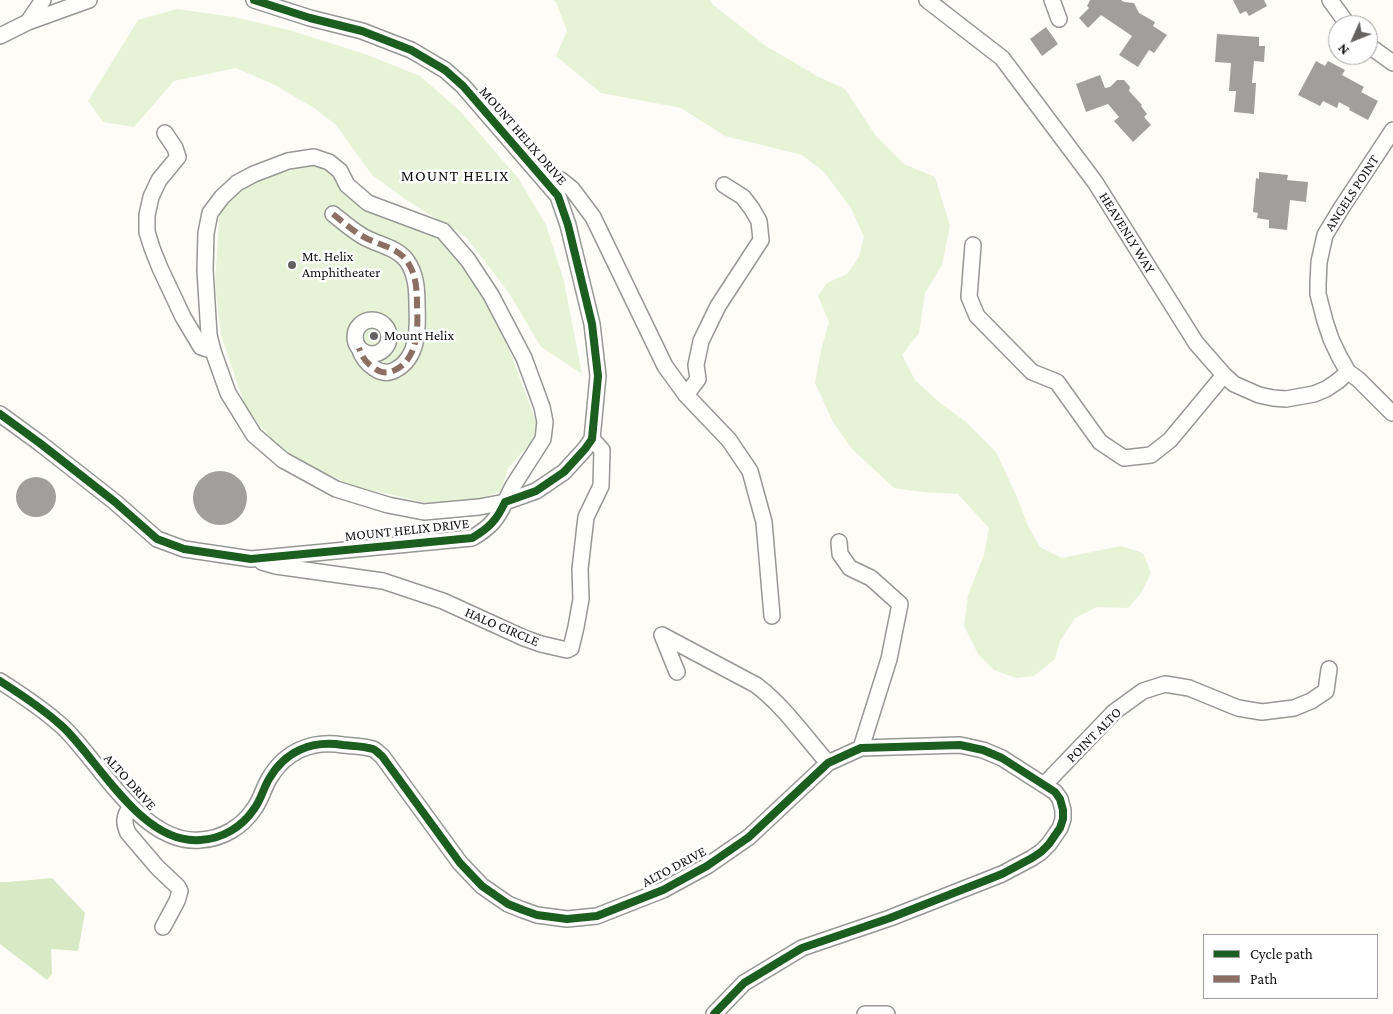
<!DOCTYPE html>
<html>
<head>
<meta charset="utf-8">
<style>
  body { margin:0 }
  #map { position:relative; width:1393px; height:1014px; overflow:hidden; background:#fdfcf7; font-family:"Crimson Pro",serif }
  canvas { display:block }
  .legend { position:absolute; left:1203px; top:934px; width:175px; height:65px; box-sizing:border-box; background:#fff; border:1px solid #a0a0a0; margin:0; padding:6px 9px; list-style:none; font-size:15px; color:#111 }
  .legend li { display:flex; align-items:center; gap:10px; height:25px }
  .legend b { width:25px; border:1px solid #a0a0a0 }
  .north { position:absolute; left:1328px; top:15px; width:50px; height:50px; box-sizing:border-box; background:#fff; border:1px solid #a0a0a0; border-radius:50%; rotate:226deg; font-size:14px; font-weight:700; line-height:20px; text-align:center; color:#111 }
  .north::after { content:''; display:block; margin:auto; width:18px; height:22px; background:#646362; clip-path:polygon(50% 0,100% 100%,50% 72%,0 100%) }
</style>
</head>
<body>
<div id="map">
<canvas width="1393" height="1014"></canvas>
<ul class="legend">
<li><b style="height:6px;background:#1b5e20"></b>Cycle path</li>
<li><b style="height:6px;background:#8d6e63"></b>Path</li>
</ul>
<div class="north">N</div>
</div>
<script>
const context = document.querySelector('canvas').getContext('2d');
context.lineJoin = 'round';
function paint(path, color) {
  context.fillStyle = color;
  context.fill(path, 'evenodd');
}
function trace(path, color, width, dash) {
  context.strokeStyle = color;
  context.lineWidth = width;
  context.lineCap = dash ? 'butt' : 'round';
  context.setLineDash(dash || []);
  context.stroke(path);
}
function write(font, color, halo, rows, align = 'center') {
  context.font = font + ' "Crimson Pro",serif';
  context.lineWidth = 5;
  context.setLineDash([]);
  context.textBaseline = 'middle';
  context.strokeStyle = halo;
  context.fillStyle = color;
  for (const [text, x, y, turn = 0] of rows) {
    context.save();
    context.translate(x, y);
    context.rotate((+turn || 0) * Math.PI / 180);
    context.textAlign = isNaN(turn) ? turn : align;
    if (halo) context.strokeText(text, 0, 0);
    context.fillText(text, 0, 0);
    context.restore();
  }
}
paint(new Path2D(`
  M553,0H710L713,5L766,46L817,76L845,89L876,136L904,164L935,177L950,226L942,265L925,293L919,333L902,355L915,380L940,403L965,421L996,452L1017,497L1028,526L1040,547L1062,558L1121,546L1143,553L1151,573L1141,593L1128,608L1097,607L1075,618L1060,641L1055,659L1034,676L1016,678L994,670L978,654L964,626L968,595L984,555L989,528L958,494L922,492L894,488L852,449L833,422L815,383L821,350L829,322L818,296L827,283L847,274L859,257L864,237L851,208L824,172L802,155L725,136L681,108L601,93L556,56L567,31L556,2Z
  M177,9L234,17L289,30L365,54L420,76L460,111L518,178L546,225L564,281L582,374L541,347L509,293L466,237L405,199L372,175L336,125L314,108L275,85L236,68L174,81L134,127L103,122L88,101L138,20Z
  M316,165L326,170L361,204L442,239L472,275L498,320L537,424L531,443L508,468L501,491L466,504H432L354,486L286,456L246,409L221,335L215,284L219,220L221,208L236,192L251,184L295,168Z`), '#e7f3d7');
paint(new Path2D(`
  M52,878L85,913L78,951L51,949L52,974L47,980L0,944V882H8Z`), '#d8eac5');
paint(new Path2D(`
  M1090,0H1121L1124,2L1134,3L1139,13L1155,22L1153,26L1167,35L1154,53L1149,50L1138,67L1119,55L1132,36L1101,15L1088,28L1079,18L1089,8L1087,6Z
  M1233,0H1264L1267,6L1249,16L1246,11L1240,14Z
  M1046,27L1058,44L1042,56L1030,39Z
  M1217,34L1259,37V46H1265L1264,62L1254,61L1252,83H1256L1254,114L1234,112L1236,91H1229L1231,63L1215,62Z
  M1316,61L1325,66L1328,61L1345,70L1342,75L1364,87L1361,92L1378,101L1368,120L1349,110L1350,108L1339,102L1337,108L1323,101L1320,106L1298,95Z
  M1100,75L1105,88L1110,87L1117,80H1124L1130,87L1129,91L1142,105L1141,106L1147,114L1144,117L1151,125L1133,142L1114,121L1119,117L1108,104L1086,112L1076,84Z
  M1259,172L1288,175L1287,180L1308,182L1306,202L1290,200L1287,230L1269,228V220L1257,218L1258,213L1253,212L1256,178L1259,179Z
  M193 498a27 27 0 1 1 54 0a27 27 0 1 1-54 0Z
  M16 497a20 20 0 1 1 40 0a20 20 0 1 1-40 0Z`), '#a19f9c');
const minor = new Path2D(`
  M927,0L1002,58L1095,182L1196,343L1224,375L1234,384L1259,395L1273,398L1286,399L1314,394L1326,389L1338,381L1348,372
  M1052,0L1059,19
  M1330,0L1348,25
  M28,22L43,0
  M0,36L28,22L89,0
  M1368,45L1393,63
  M165,133L175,148L178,157L159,180L151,197L147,215V232L152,248L160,268L183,317L201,347L213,351
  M314,157L329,162L340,171L347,185L368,203L443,231L468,260L491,295L524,358L542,407L545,422L543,439L513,486L505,502L479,507L424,512L388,505L336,489L283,460L254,435L228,393L213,351L209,335L205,270L206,233L210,213L222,197L237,183L254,174L288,161Z
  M544,180H561L572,189L593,217L665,366L686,395L729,440L750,471L764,522L772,616
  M333,214C343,222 353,231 364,237C378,245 397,247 407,261C416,274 417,289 417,305C418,327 419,358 395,370C388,374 381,373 374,368C366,363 362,357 359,348
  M973,245L969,297L977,316L1032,372L1057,382L1100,442L1124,458L1151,455L1170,440L1224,375
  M355 337a17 17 0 1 1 34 0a17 17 0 1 1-34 0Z
  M686,395L698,379L696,365L701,341L718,306L761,240L759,221L752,209L743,197L724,185
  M1392,413L1358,379L1348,372L1339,356L1331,339L1325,321L1318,294V284L1319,262L1325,235L1342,207L1393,130
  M0,414L41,444L115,502L157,539L184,549L251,559L472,538C489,528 497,520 505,502L536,491L564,472L585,449L592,439L598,376L592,324L568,225L558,196L463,86L445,70L411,50L362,31L310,18L254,0
  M839,542L840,554L850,568L871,578L900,604L889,659L861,748
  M262,562L276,566L383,581L443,601L524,638L541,644L567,650L571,648L576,627L581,599L580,569L586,517L601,486L602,450L592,439
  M677,672L662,635L756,685C784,706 805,737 828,763
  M0,681C22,695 45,710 64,728C100,763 143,845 200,840C222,839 242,827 254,809C261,800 263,789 269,779C285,751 312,740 343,745C352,746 364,746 373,749C376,750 379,754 382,756L460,863L482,886L508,904L523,910L537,915L567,919L597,916L663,890L707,866L749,837L828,763L861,748L960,745L983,750L1002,758L1055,792L1060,799L1063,810V819L1060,828L1049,844L1041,852L1032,858L1002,874L890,918L802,948L744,983L714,1014
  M1044,785L1114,712L1143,691L1165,684L1189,688L1238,708L1262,712L1294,708L1311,701L1326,691L1329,669
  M131,806C124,816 123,822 128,833L157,867L178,887L180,891L177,901L163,927
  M865,1014H887`);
trace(minor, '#979795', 18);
trace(minor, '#fffffe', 15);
trace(new Path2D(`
  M333,214C343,222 353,231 364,237C378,245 397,247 407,261C416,274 417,289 417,305C418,327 419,358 395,370C388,374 381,373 374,368C366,363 362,357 359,348`), '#8d6e63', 6, [12, 6]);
trace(new Path2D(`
  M0,414L41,444L115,502L157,539L184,549L251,559L472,538C489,528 497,520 505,502L536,491L564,472L585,449L592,439L598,376L592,324L568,225L558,196L463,86L445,70L411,50L362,31L310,18L254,0
  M0,681C22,695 45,710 64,728C100,763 143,845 200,840C222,839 242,827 254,809C261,800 263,789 269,779C285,751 312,740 343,745C352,746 364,746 373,749C376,750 379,754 382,756L460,863L482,886L508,904L523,910L537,915L567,919L597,916L663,890L707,866L749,837L828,763L861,748L960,745L983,750L1002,758L1055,792L1060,799L1063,810V819L1060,828L1049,844L1041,852L1032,858L1002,874L890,918L802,948L744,983L714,1014`), '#1b5e20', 8);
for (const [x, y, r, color] of [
  [292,265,5,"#646362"],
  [374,336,5,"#646362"]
]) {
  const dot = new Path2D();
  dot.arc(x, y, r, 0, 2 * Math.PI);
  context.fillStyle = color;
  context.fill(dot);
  trace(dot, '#fff', 2);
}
write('14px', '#111', '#fff', [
  ["MOUNT HELIX DRIVE",523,136,49],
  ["ANGELS POINT",1352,193,-57],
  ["HEAVENLY WAY",1127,233,58],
  ["MOUNT HELIX DRIVE",407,530,-6],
  ["HALO CIRCLE",502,627,23],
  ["POINT ALTO",1094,735,-45],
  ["ALTO DRIVE",130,782,48],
  ["ALTO DRIVE",674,867,-28]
]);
write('14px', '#111', '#fff', [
  ["Mt. Helix",302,257],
  ["Amphitheater",302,273],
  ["Mount Helix",384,336]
], 'left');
context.letterSpacing = '1px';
write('16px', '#111', '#fff', [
  ["MOUNT HELIX",455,176]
]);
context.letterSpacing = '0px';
</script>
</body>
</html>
